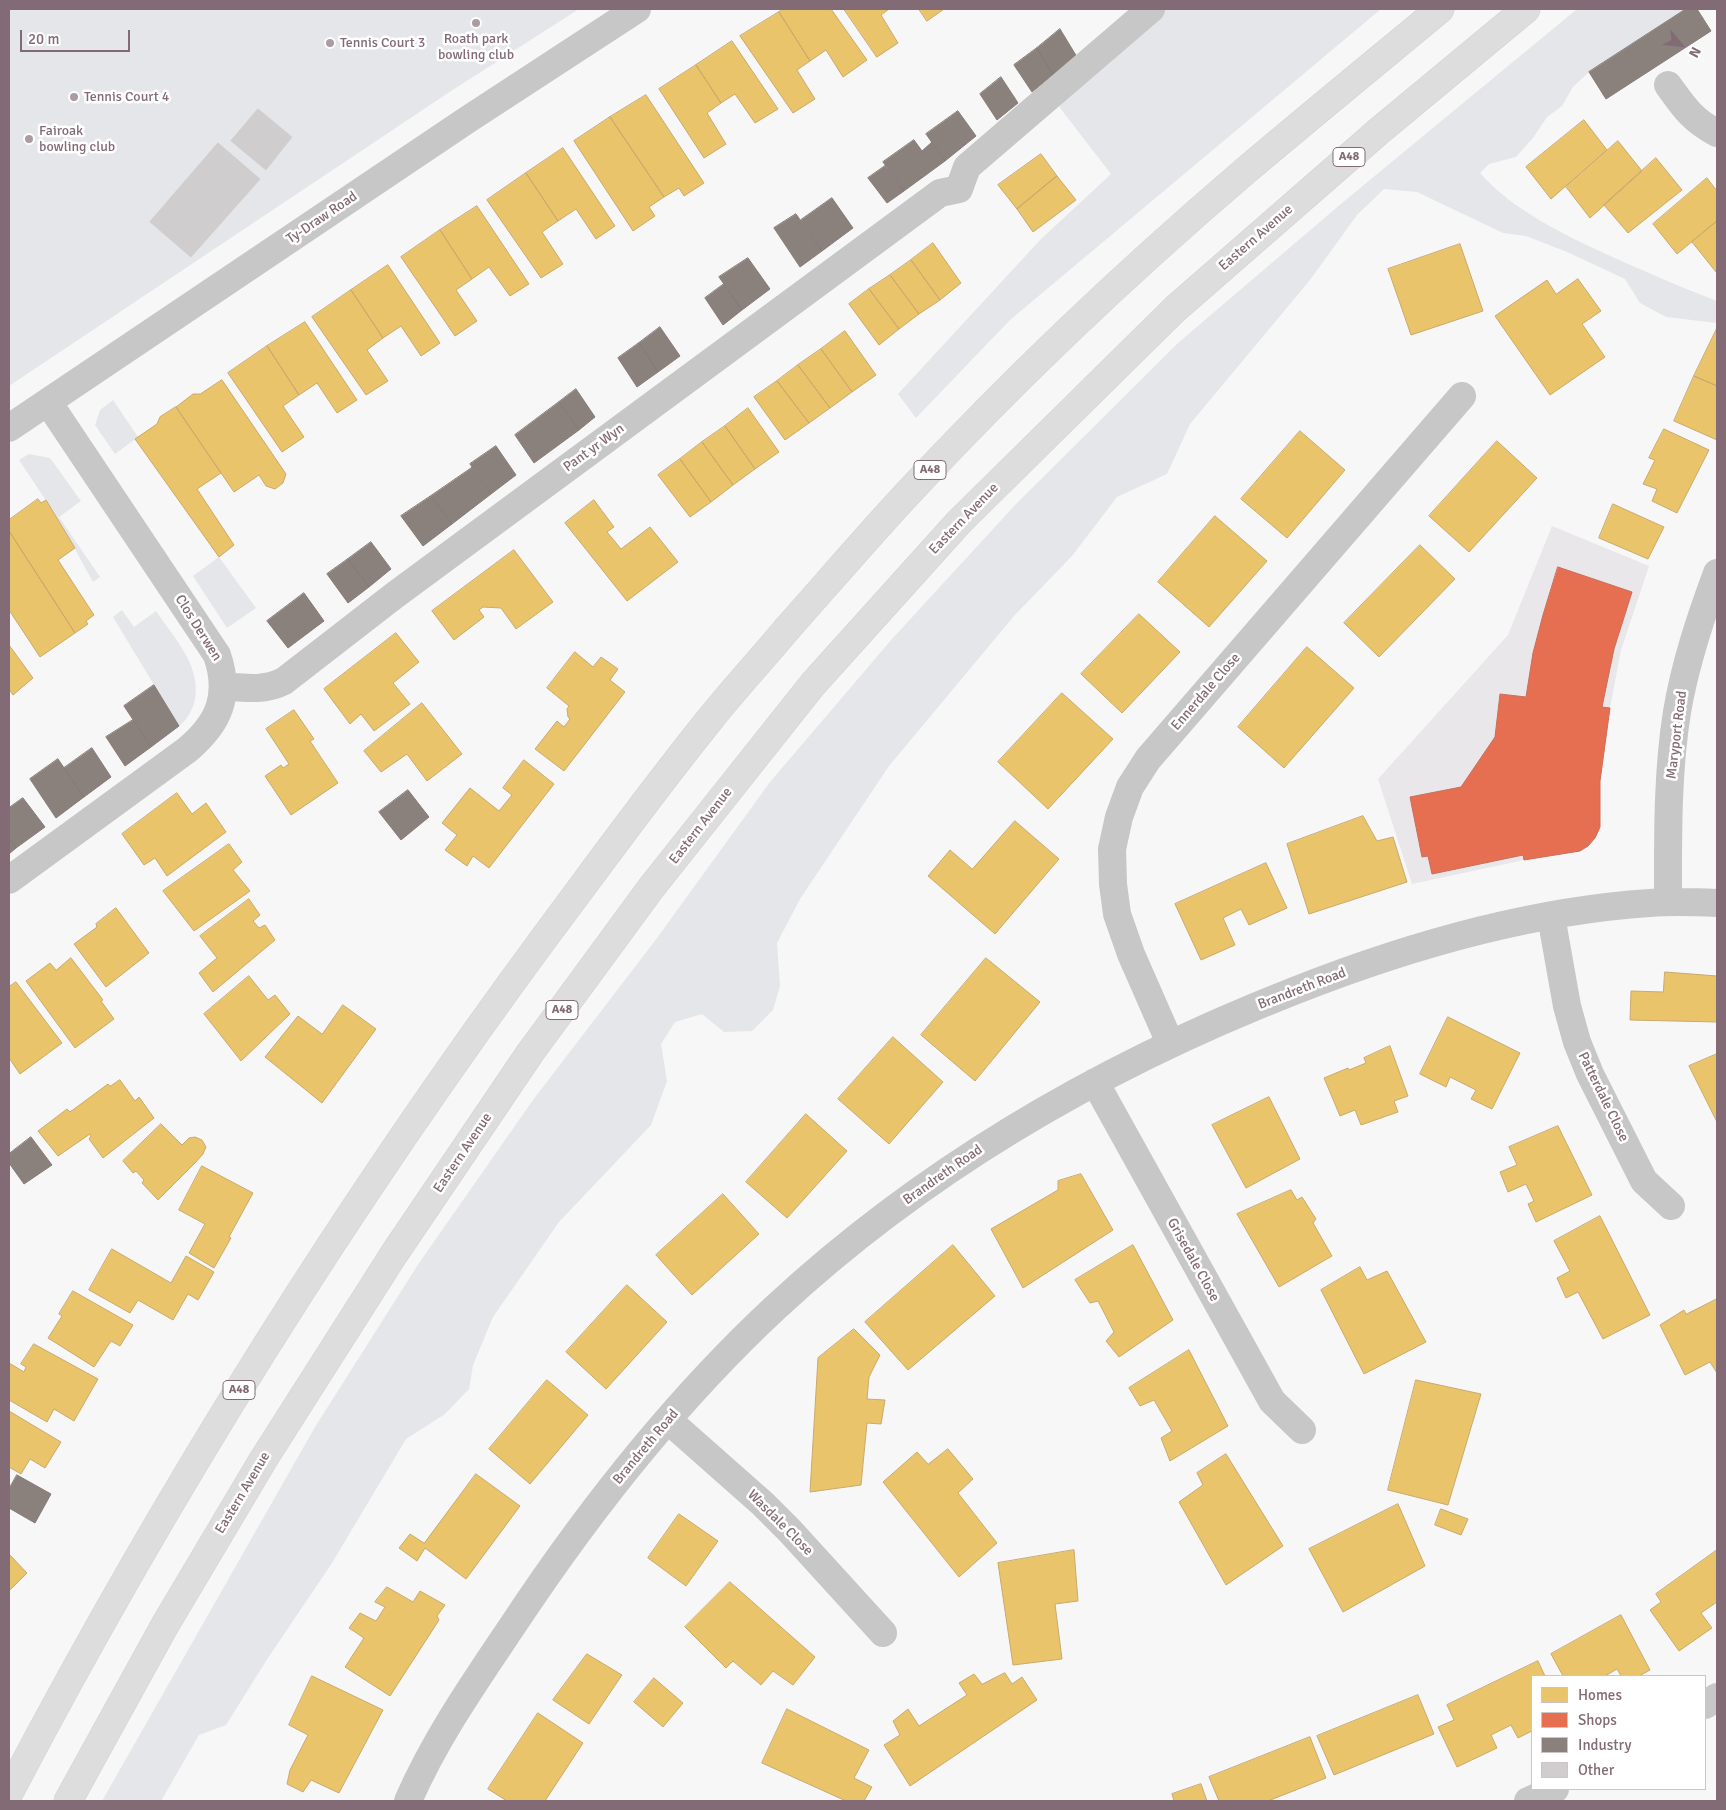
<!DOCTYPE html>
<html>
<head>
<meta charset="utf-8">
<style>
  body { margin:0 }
  #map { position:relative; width:1726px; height:1810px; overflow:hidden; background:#f7f7f7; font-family:Signika,sans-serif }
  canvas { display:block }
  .frame { position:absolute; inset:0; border:10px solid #836b75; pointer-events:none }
  .legend { position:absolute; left:1531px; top:1675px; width:175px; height:115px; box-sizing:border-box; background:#fff; border:1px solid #cdc4c8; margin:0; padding:6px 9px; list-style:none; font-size:15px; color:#836b75 }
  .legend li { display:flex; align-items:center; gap:10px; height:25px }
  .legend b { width:25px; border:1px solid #cdc4c8 }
  .north { position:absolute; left:1656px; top:20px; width:50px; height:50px; -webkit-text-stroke:4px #fff; paint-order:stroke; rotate:118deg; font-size:14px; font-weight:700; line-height:20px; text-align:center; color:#836b75 }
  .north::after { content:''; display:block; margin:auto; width:18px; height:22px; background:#836b75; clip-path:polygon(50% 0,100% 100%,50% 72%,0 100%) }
  .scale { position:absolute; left:20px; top:30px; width:110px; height:22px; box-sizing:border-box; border:2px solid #836b75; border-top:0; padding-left:6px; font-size:15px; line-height:18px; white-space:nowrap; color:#836b75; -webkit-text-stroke:4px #fff; paint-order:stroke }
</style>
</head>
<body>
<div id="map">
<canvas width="1726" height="1810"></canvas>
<div class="frame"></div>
<ul class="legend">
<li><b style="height:14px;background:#e9c46a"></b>Homes</li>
<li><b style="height:14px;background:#e76f51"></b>Shops</li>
<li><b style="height:14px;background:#8a817c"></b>Industry</li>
<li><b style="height:14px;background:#d0cdce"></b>Other</li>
</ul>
<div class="north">N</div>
<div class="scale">20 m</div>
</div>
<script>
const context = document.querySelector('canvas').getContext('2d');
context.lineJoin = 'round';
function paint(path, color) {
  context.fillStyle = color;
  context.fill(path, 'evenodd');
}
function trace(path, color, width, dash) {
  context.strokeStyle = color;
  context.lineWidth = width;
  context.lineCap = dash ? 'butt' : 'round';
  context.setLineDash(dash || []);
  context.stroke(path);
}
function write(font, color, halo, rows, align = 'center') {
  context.font = font + ' Signika,sans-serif';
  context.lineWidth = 5;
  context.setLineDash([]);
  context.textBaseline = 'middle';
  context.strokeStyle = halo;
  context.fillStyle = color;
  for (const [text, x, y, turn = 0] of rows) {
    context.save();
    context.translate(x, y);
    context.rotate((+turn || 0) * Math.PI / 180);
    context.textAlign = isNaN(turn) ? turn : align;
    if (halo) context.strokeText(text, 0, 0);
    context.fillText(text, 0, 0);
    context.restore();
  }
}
paint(new Path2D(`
  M1552,526L1649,566L1621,650L1610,708L1600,781V827L1595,838L1588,846L1580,851L1524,860L1412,884L1378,779L1508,635Z`), '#e9e7e9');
paint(new Path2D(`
  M9,9H579L448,93L9,386Z
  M1166,9H1381L1010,320L916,418L898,394L1041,239L1111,174L1060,108L1059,102Z
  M1577,9H1700L1664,39L1650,32L1589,72L1573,87L1562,106L1547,117L1533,138L1516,157L1489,164L1480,173C1514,211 1563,234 1608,255C1644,271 1680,287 1717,301V323L1666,317L1640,303L1625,279L1567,252L1526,236L1503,233L1417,192L1384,189L1357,215L1310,280L1190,424L1167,474L1117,497L1072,556L1014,616L889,766L800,899L777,943L780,986L773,1010L752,1031L724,1032L702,1014L675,1022L661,1044L667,1081L651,1125L559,1222L493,1317L473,1365L469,1389L445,1414L406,1439L332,1563L266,1661L226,1725L199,1735L161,1801H102L315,1427L419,1263L533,1100L657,938L770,782L892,639L1016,504L1178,343L1342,203Z
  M113,400L138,437L115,454L95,425L100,410Z
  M29,454L50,458L81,501L59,517L100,577L93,582L57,517L19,460Z
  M219,557L256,608L227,628L193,576Z
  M122,610L134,627L156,611C174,638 201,665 195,699C193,709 188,719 179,726L113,617Z`), '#e5e6e9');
const homes = new Path2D(`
  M784,9H831L867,60L843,77L826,50L810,61L779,12Z
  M844,9H889L881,15L898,43L877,57Z
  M919,9H944L927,21Z
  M779,12L810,61L797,70L815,99L793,113L740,36Z
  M732,41L778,109L755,123L735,94L721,103L696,65Z
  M696,65L721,103L707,113L726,144L704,158L659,89Z
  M646,95L704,183L684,196L679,188L664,197L610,117Z
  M610,117L664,197L649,207L655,216L633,231L574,141Z
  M1584,120L1607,150L1551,199L1526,167Z
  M1618,141L1642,171L1590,218L1566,187Z
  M563,148L615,226L596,239L576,209L558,221L526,173Z
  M1041,154L1057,176L1017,209L998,185Z
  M1656,158L1682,190L1628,233L1604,205Z
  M526,173L558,221L542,232L563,264L541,278L487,200Z
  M1057,176L1076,200L1033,232L1017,209Z
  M1707,178L1717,191V221L1677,254L1653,224Z
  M477,206L529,284L510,296L489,267L472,279L440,230Z
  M1717,221V271L1716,272L1692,242Z
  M440,230L472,279L456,290L477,321L455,336L401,257Z
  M933,243L961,283L940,300L911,260Z
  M1460,244L1483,311L1411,335L1388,269Z
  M911,260L940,300L919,314L890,275Z
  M388,265L440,343L421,356L401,326L383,338L351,290Z
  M890,275L919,314L899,329L869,289Z
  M1578,279L1601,311L1582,324L1605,357L1550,395L1495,316L1547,280L1556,294Z
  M869,289L899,329L879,345L849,304Z
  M351,290L383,338L367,350L388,381L366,395L312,317Z
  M305,322L357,400L337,413L317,383L299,395L267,346Z
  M1717,328V386L1694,376Z
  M845,331L876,375L852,392L821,349Z
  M267,346L299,395L283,406L304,437L282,452L228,373Z
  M821,349L852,392L830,408L798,365Z
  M798,365L830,408L809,423L777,381Z
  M1694,376L1717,386V440L1674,421Z
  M222,380L286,474L283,483L275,489L266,486L259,475L234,492L176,407L193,394H200Z
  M777,381L809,423L785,440L754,397Z
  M176,407L221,473L197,489L234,545L219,557L135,439L157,424L160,417Z
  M748,408L779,452L755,469L725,426Z
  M725,426L755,469L733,485L702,442Z
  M1664,429L1709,450L1677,513L1652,501L1657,489L1643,484L1655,460L1649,458Z
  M1300,431L1345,470L1287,538L1241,499Z
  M1497,441L1537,478L1469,552L1429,516Z
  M702,442L733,485L711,502L680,459Z
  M680,459L711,502L690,517L658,475Z
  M38,499L41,503L46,500L75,548L58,560L94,615L86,621L88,624L75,633L9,531V520Z
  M594,500L614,527L607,532L621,549L650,527L678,562L627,601L565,523Z
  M1613,504L1664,527L1648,559L1599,538Z
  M1215,516L1267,561L1209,627L1158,582Z
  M9,531L75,633L40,657L9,610Z
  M1420,545L1455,579L1379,657L1344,623Z
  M514,550L553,602L516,629L501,608L483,607L479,610L484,617L454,640L432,611Z
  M1139,614L1180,652L1122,713L1081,674Z
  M396,633L419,662L393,683L410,704L374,731L361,714L350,724L324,689Z
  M9,645L33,678L13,695L9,689Z
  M1307,647L1354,688L1284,768L1238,727Z
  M575,652L593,667L601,657L618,669L610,680L625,692L564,771L535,749L557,721L564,727L570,719L568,717L567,709L569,706L547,688Z
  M1062,693L1113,739L1048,809L998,762Z
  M422,703L462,754L427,781L407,754L381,772L364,751Z
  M294,710L314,739L310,741L338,783L291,815L265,776L281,765L283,768L289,764L266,729Z
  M524,760L554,784L489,868L473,856L467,866L445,850L457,835L442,823L470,788L499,811L512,795L503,788Z
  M177,793L192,814L206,803L226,832L167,876L155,858L144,865L122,834Z
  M1363,816L1377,841L1393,837L1407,882L1309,914L1287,844Z
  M1015,821L1059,859L995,934L928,876L950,850L972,869Z
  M229,844L242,862L233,870L250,891L194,931L163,891Z
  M1266,863L1287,908L1249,925L1241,909L1223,918L1235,945L1201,960L1175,904Z
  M249,899L260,915L253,921L259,928L265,925L275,940L213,992L199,973L217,958L200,936Z
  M116,908L149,953L106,987L74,944L97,927L96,924Z
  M71,958L103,1000L101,1001L114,1019L75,1048L26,981L50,963L56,970Z
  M986,958L1040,1002L975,1081L921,1035Z
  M1665,972L1717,976V1022L1630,1020L1631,991L1663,992Z
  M249,976L268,1000L275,995L290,1014L241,1061L204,1014Z
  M16,982L62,1043L20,1074L9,1058V987Z
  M343,1005L376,1029L322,1103L265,1057L298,1016L322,1034Z
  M1448,1017L1520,1053L1492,1109L1471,1099L1476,1090L1450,1077L1446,1087L1420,1074Z
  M893,1037L943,1082L889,1144L838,1099Z
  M1390,1046L1408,1096L1394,1101L1398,1112L1361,1125L1355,1110L1340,1116L1324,1078L1348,1068L1349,1070L1366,1063L1364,1058Z
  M1717,1054V1122L1689,1066Z
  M120,1080L135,1101L139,1097L154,1118L103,1158L89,1139L91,1136L90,1134L58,1156L38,1131L67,1109L70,1112L108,1084L110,1086Z
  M1269,1097L1300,1159L1246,1188L1212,1125Z
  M806,1114L847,1151L787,1218L746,1182Z
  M161,1124L182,1145L189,1138L195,1137L202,1140L206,1147L203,1154L196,1162L158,1200L142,1183L144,1180L136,1171L133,1173L123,1161Z
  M1558,1126L1592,1195L1536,1222L1528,1204L1534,1201L1526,1184L1508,1192L1500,1172L1517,1165L1509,1147Z
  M202,1166L253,1193L229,1237L231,1238L214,1268L189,1253L205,1224L179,1210Z
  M1081,1174L1113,1230L1023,1288L991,1229L1058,1190V1181Z
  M1291,1190L1297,1200L1302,1197L1316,1219L1313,1223L1332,1256L1279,1287L1237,1214Z
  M723,1194L759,1234L692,1295L656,1255Z
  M1600,1216L1650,1315L1603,1339L1578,1292L1566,1298L1557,1278L1570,1271L1554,1241Z
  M953,1245L995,1296L908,1370L865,1322Z
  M1133,1245L1173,1320L1119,1357L1106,1341L1114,1332L1098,1301L1090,1303L1075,1280Z
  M112,1249L171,1283L186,1256L214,1272L198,1300L188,1294L173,1320L138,1300L130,1313L89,1290Z
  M1360,1267L1367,1280L1387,1271L1426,1342L1364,1374L1321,1290Z
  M627,1285L667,1322L606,1389L566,1352Z
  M73,1291L133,1325L120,1346L111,1341L94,1367L48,1338L62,1316L59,1314Z
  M1717,1299V1373L1710,1362L1685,1375L1660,1325L1684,1310L1686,1314Z
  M854,1329L880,1355L869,1377L867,1399L885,1400L881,1424L867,1423L861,1485L810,1492L818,1358Z
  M34,1344L98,1379L74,1421L54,1409L47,1422L9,1400V1363L24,1372L26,1367L21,1364Z
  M1189,1350L1228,1426L1170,1461L1161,1438L1172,1431L1154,1400L1140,1406L1129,1388Z
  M547,1380L588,1415L530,1484L489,1449Z
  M1416,1380L1481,1394L1448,1505L1388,1490Z
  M9,1411L61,1442L45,1468L30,1459L21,1474L9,1467Z
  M948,1449L973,1479L958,1493L997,1543L959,1577L883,1482L917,1452L928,1464Z
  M1226,1454L1283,1546L1226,1585L1179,1502L1203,1485L1197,1473Z
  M476,1474L520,1506L466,1579L425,1548L417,1561L399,1548L410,1534L424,1543Z
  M1398,1504L1425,1566L1343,1612L1309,1549Z
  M1441,1509L1468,1519L1461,1535L1435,1525Z
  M679,1514L718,1541L686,1586L648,1558Z
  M1074,1550L1078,1601L1055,1604L1062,1659L1013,1665L998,1563Z
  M1717,1550V1602L1701,1613L1712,1628L1679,1651L1650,1610L1661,1602L1656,1594Z
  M9,1554L27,1573L9,1591Z
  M730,1582L815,1657L793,1685L773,1671L761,1685L733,1661L726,1668L685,1627Z
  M387,1587L413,1602L420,1591L445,1605L437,1616L439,1620L390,1696L345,1667L364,1638L349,1628L360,1613L376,1621L385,1607L375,1602Z
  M1621,1615L1650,1670L1639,1676H1621L1617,1669L1605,1676H1563L1551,1654Z
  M587,1654L622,1675L589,1724L553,1700Z
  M1538,1661L1545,1676H1532V1731L1518,1738L1511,1725L1491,1735L1497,1748L1457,1767L1438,1727L1454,1720L1447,1705Z
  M1005,1673L1012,1684L1022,1677L1037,1700L910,1786L884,1745L900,1735L893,1721L908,1709L919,1726L967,1695L959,1683L974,1674L982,1684Z
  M312,1676L383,1710L339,1793L311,1780L303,1792L287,1784L290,1770L308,1735L289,1725Z
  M654,1678L683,1703L663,1727L634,1702Z
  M1418,1695L1434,1734L1334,1775L1317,1736Z
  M787,1709L869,1750L854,1778L872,1787L864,1801H846L762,1763Z
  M538,1713L583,1743L545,1801H507L488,1789Z
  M1310,1737L1326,1778L1268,1801H1219L1209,1777Z
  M1201,1784L1207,1801H1174L1172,1794Z`);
paint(homes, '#e9c46a');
trace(homes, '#caa96d', 1);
const shops = new Path2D(`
  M1558,567L1632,592L1614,649L1602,707L1610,708L1600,781V827L1595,838L1588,846L1580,851L1524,860L1523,855L1432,874L1428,856L1422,857L1410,797L1461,787L1495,737L1500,694L1526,697L1533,653L1543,615Z`);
paint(shops, '#e76f51');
trace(shops, '#c96e5c', 1);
const industry = new Path2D(`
  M1686,9H1697L1711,31L1606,99L1589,72Z
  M1060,29L1077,57L1053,75L1037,48Z
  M1037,48L1053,75L1032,92L1014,65Z
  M1001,77L1018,103L997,120L980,94Z
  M958,111L976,136L945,161L926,134Z
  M914,140L922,151L932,142L945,161L904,191L883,162Z
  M885,166L904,191L887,203L868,178Z
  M832,198L853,228L822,251L801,220Z
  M796,214L822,251L800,267L774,228Z
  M748,258L770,289L742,310L719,277Z
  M724,284L742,310L723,325L705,298Z
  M660,327L680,356L658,372L639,343Z
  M639,343L658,372L637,387L618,358Z
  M576,389L595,417L579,430L559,402Z
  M559,402L579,430L534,463L515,435Z
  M496,446L516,475L491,494L470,464Z
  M473,467L491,494L452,524L431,496Z
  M431,496L452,524L423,546L401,516Z
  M371,542L391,569L369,587L348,559Z
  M348,559L369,587L348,603L327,574Z
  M304,593L324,621L288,648L267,621Z
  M154,685L179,726L151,747L124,706Z
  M133,720L151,747L125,766L106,737Z
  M92,748L111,777L84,797L64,768Z
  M58,759L84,797L56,818L30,779Z
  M408,790L429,817L401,840L379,812Z
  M23,798L45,827L16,848L9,838V808Z
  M9,838L16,848L9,854Z
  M31,1137L52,1165L24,1184L9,1163V1154Z
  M17,1475L51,1494L35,1523L9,1508V1489Z`);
paint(industry, '#8a817c');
trace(industry, '#887a7a', 1);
const building = new Path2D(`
  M258,108L293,137L266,171L230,141Z
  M218,142L261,179L191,258L149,222Z`);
paint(building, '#d0cdce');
trace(building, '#e6e6e6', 1);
const highway = new Path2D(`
  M9,1793C167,1492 348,1203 550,930C603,859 655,787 711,718C735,688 761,660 786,630C827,584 867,537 909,492C1014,379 1127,272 1244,172C1309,117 1375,63 1440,9
  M68,1801L165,1625L263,1460L394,1254L530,1053L651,888L813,684L959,522L1175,309L1379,131L1526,9`);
trace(highway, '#d3d1d2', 29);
trace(new Path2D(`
  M1668,85C1684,107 1692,120 1717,133
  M9,428L467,120L637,9
  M224,686C245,688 265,691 284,681L395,595L940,193L959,189L967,167L1151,9
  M9,880L187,750C219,723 231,696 217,655L48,402
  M1668,902C1668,839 1667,774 1677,712C1685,664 1700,619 1717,573
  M1551,916L1567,1006L1577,1042L1590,1074L1644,1181L1671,1206
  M1170,1043L1131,954L1117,914L1113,884L1112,849L1119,817L1130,787L1148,759L1462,396
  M1095,1082L1272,1401L1302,1430
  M668,1420L763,1504L790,1531L883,1633
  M1705,1705L1717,1697
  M408,1801C436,1737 476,1680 515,1622C590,1509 676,1400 776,1307C926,1168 1105,1065 1294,991C1408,946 1528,911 1650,903C1673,901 1695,902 1717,903
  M1528,1801L1555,1789`), '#c8c7c7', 28);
trace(highway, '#dedddd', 28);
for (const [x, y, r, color] of [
  [476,23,5,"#ac9ca2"],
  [330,43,5,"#ac9ca2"],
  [74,97,5,"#ac9ca2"],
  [29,139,5,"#ac9ca2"]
]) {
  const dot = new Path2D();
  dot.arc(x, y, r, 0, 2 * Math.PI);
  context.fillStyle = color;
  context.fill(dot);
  trace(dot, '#fff', 2);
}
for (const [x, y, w] of [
  [1349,157,32],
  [930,470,32],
  [562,1010,32],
  [239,1390,32]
]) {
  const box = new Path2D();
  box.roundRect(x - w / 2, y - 9.5, w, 19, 4);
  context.fillStyle = '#fff';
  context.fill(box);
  trace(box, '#836b75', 1);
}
write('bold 12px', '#836b75', null, [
  ["A48",1349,157],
  ["A48",930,470],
  ["A48",562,1010],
  ["A48",239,1390]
]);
write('14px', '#836b75', '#fff', [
  ["Roath park",476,39,"center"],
  ["bowling club",476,55,"center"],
  ["Tennis Court 3",340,43],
  ["Tennis Court 4",84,97],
  ["Fairoak",39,131],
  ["bowling club",39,147]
], 'left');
write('14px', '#836b75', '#fff', [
  ["Ty-Draw Road",322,218,-34],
  ["Eastern Avenue",1256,238,-41],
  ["Pant yr Wyn",594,448,-36],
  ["Eastern Avenue",964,519,-46],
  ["Clos Derwen",198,628,58],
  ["Ennerdale Close",1206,692,-49],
  ["Maryport Road",1677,735,-83],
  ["Eastern Avenue",701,826,-52],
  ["Brandreth Road",1302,989,-21],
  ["Patterdale Close",1603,1097,64],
  ["Eastern Avenue",463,1153,-56],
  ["Brandreth Road",943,1175,-35],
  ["Grisedale Close",1193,1260,61],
  ["Brandreth Road",646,1447,-50],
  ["Eastern Avenue",243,1493,-59],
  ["Wasdale Close",780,1523,45]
]);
</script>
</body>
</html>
